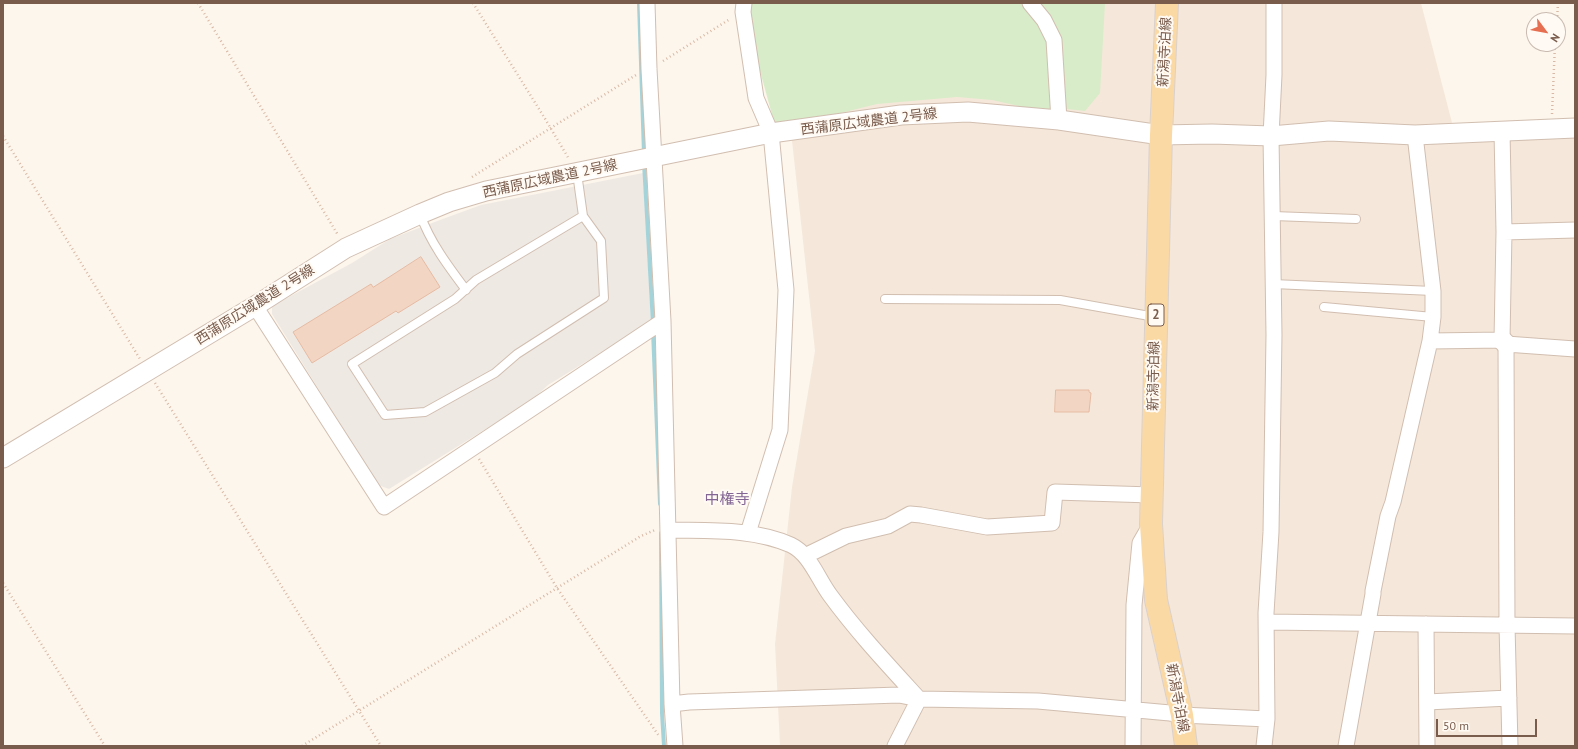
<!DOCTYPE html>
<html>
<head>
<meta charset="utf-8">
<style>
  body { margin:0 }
  #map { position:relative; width:1578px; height:749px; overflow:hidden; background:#fdf6ec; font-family:"PT Sans",sans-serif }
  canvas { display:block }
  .frame { position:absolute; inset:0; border:4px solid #7a5c4d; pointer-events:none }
  .north { position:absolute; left:1526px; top:12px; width:40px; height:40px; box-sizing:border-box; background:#fffaf3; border:1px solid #cabbb1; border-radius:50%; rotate:122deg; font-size:11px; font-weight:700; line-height:16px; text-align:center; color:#7a5c4d }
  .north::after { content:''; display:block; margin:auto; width:14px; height:18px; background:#e76f51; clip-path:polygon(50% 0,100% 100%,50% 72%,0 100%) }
  .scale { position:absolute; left:1436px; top:719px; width:101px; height:18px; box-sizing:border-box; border:2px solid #7a5c4d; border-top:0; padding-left:5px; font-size:12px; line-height:14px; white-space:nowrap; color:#7a5c4d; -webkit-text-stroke:3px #fffaf3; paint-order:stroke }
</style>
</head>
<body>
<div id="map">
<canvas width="1578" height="749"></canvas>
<div class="frame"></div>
<div class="north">N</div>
<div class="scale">50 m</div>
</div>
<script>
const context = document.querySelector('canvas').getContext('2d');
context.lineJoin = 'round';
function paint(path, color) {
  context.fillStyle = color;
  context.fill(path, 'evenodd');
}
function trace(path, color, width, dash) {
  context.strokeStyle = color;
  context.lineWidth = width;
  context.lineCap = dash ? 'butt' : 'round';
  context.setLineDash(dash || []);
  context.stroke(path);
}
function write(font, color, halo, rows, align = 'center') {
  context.font = font + ' "PT Sans","Noto Sans JP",sans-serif';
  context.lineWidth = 4;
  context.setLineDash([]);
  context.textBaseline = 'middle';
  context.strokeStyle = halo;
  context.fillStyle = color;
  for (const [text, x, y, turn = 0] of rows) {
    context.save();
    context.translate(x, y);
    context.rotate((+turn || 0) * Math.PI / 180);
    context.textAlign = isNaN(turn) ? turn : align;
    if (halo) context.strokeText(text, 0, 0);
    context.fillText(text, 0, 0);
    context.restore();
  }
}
paint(new Path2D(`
  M783,3H1421L1456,138L1575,130V746H780L775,644L792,487L815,351L788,104Z`), '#f5e8da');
paint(new Path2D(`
  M643,173L651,322L548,385L531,401L389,489L378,485L272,314V306L352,263L390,239L440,220L481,205Z`), '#efe9e4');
paint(new Path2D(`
  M751,3H1105L1100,93L1085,111L1067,109H1032L992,100L957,97L877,104L776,129L747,24Z`), '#d8ecc9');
trace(new Path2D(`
  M639,3L644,154
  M644,163L653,324
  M653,331L660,504
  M661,533L662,713L664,746`), '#a5d3da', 4);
const building = new Path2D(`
  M421,257L440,287L398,313L396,311L312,363L293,332L371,284L373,287Z
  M1056,390H1089V392L1091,393L1089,412H1055Z`);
paint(building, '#f3d5c3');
trace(building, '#e6bba3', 1);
const service = new Path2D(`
  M577,173L583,216L601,241L604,298L517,354L495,373L425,412L385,415L352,364L455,299L476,280L583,216
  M420,214C430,242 448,266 466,290
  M1273,216L1356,219
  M1273,284L1433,291
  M885,299L1060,300L1155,317
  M1324,307L1433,317`);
const minor = new Path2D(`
  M647,3L649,69L663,321L672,704L675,746
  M744,3L743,12L756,98L771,133L786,290L780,430L748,533
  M1030,3L1044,20L1054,40L1059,120
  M1504,232L1575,230
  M255,306L384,507L663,321
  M1430,341L1502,340L1504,232L1502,131
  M668,530C708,531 753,528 791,545C810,554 818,579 830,595C857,632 888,665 919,699
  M805,556L846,536L888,526L910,514L921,515L987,527L1052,523L1055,492L1152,495
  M1267,622L1575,626
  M1426,624L1427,746
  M1427,702L1509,698
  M672,704L689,702L899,695L919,699L1038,701L1170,713L1182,715L1267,719
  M895,746L919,699
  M1133,746L1134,605L1140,543L1151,524
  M1264,746L1267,719L1266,613L1271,532L1274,335L1271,136L1274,75V3
  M1346,746L1373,594V591L1388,516L1393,502L1430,341L1433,317V291L1415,135
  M1510,746L1507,625L1506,344L1575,349`);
const tertiary = new Path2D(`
  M1502,340L1506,344
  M3,458L255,306L346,248L420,214L449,202L486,191L771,133L901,115L968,112L1059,120L1161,135L1212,134L1271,136L1329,131L1415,135L1575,128`);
const primary = new Path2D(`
  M1167,3L1161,135L1151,524L1156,600L1182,715L1186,746`);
trace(service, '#d1beb0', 10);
trace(minor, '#d1beb0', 17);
trace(tertiary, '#d1beb0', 21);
trace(primary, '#dad1cd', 24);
trace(new Path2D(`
  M198,3L338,235
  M473,3L544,117L569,159
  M1557,20L1558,3
  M663,61L730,19
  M1552,114L1555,44
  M3,136L140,359
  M472,177L636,75
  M155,383L381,746
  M479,459L557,588L659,736
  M3,583L105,746
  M302,746L641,536L655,530`), '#d9b8a5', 2.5, [1, 3]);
trace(service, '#fff', 8);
trace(minor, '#fff', 15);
trace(tertiary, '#fff', 19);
trace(primary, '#fbd9a5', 22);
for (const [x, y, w] of [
  [1156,315,16]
]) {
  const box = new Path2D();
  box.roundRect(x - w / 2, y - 11, w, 22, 3);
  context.fillStyle = '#fffaf3';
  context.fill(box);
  trace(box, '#7a5c4d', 1);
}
write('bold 13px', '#7a5c4d', null, [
  ["2",1156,315]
]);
write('14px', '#7a5c4d', '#fffaf3', [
  ["新潟寺泊線",1165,52,-87],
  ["西蒲原広域農道 2号線",869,122,-7],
  ["西蒲原広域農道 2号線",550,179,-12],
  ["西蒲原広域農道 2号線",255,305,-32],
  ["新潟寺泊線",1154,376,-89],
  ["新潟寺泊線",1177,698,79]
]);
write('15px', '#846695', '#fffaf3', [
  ["中権寺",727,500]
]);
</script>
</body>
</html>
